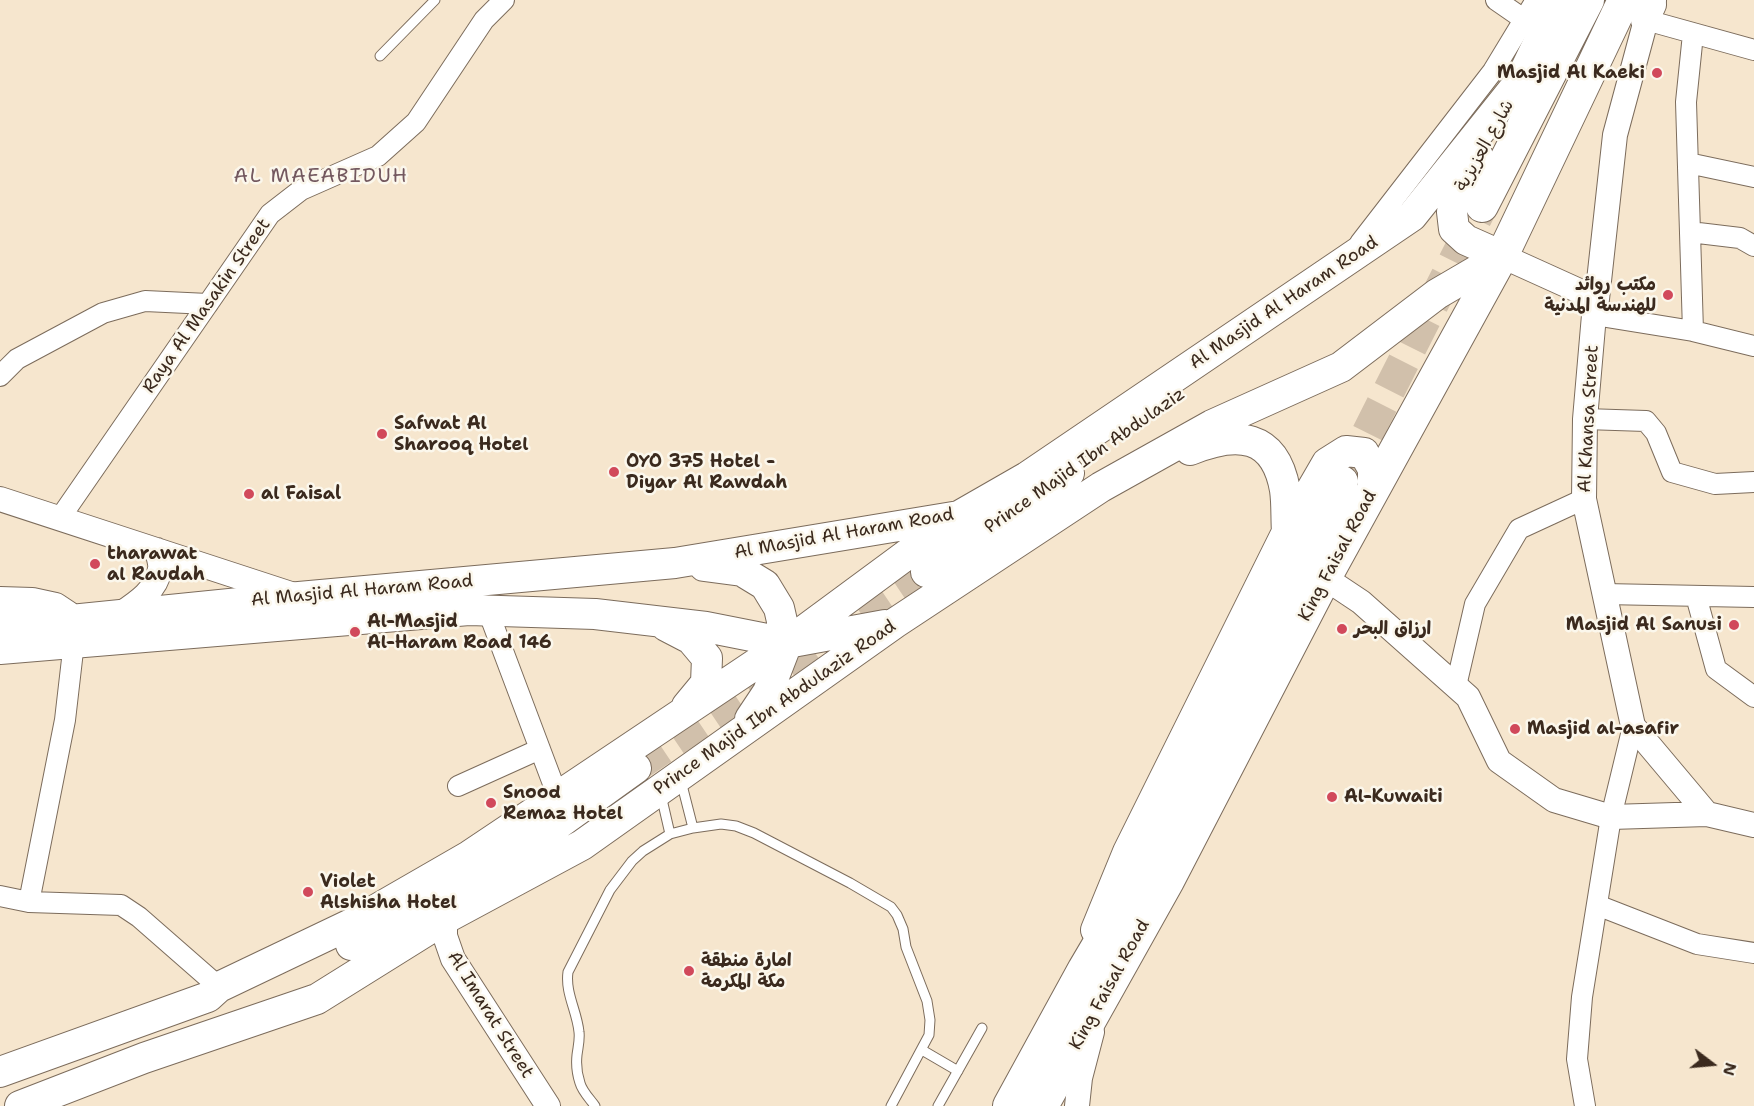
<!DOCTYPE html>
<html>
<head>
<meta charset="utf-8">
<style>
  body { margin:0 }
  #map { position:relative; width:1754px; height:1106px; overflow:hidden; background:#f6e6ce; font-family:"Shantell Sans",sans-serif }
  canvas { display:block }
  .north { position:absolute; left:1682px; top:1034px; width:60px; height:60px; -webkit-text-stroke:4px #fbf7ec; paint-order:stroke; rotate:106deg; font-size:16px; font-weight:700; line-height:24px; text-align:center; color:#3b2a1e }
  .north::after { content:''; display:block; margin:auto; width:21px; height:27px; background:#3b2a1e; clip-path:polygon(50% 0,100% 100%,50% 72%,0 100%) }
</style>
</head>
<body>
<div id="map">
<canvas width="1754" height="1106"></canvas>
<div class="north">N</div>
</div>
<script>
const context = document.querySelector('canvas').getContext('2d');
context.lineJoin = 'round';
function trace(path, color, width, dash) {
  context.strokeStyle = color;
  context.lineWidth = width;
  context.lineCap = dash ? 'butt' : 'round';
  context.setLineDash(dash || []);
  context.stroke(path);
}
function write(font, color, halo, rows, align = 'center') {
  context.font = font + ' "Shantell Sans","Playpen Sans Arabic",sans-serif';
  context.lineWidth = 5;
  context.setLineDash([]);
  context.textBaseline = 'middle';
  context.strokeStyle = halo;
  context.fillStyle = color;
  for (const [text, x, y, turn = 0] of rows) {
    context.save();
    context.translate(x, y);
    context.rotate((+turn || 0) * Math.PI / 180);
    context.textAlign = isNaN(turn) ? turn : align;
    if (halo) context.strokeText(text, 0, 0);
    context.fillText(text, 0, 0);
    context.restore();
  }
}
trace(new Path2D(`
  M638,766L926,572`), '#d1c0ab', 30, [30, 15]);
trace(new Path2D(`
  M1346,476L1482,206`), '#d1c0ab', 32, [32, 16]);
const service = new Path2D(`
  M380,56L435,0
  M681,781L693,828
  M661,795L670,834
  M922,1050L958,1071
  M595,1106C590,1099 582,1091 580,1083C577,1074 576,1064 577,1055C578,1047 580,1040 579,1032C577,1011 565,993 568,972L610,890L632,861L643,851L670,834L693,828L721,824L736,826L754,833L850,883L891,907L897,915L903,929L906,947L927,1001L930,1020L929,1035L891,1106
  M938,1106L982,1028`);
const minor = new Path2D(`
  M1496,0L1535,27
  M1646,20L1754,50
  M1688,163L1754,177
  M1690,232L1740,238L1754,246
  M1360,243L1493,71L1536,0
  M1594,315L1693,331L1686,102L1693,34
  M1693,331L1754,346
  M0,376L17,359L103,313L145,301L208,304
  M1585,419L1646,421L1656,433L1672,472L1715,484L1754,482
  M60,518L270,214L301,190L378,156L416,122L484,20L504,0
  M1604,594L1754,597
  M1696,596L1716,669L1754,697
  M488,611L558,797
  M1456,686L1475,604L1519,529L1584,499
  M458,786L540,749
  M0,896L29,902L121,905L139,917L219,987
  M29,902L65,720L74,642
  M1597,905L1697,944L1754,953
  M1585,1106L1577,1059L1582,997L1611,817L1633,726`);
const tertiary = new Path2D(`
  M1654,5L1646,20L1615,135L1597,299L1594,315L1585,419L1584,499L1633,726L1707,814L1754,825
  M1502,256L1597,299
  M0,499L294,595
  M1325,578L1361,602L1468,697L1499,761L1554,800L1611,817L1707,814
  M119,615C137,603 156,591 160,569C161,563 158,556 157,550
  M445,919V936L453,959L548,1106
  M1077,1106L1080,1078L1092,1032`);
const primary = new Path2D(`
  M1646,20L1651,0
  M1478,156L1459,190L1452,212L1454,229L1466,240L1502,256
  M1287,532L1327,463L1346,451L1364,453L1373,469V489
  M704,566L742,571L765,585L779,608L787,643L768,692L750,719
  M926,572L1069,473
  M0,602L32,603L55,608L67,616
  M666,626L691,639L707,658L706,683L687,706
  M0,627L299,597L675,563L959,516L1027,477L1412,216L1520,81L1559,0
  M0,649L469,610L595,614L706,627L787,643L885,625
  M1096,930L1128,852L1287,532C1286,519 1287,504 1285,490C1275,433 1237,431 1190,450
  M351,945L432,907L487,875L636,768
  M0,1072L208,997L219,987L351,924L469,856L787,643L955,519
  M20,1106L144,1058L317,999L450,916L582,845L895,623L1101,487L1212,425L1341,367L1437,294L1502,256`);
const trunk = new Path2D(`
  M1482,206L1588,0
  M1009,1106L1084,969L1150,857L1342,482
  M1042,1106L1168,881L1325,578L1502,256L1624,0`);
trace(service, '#7c6c5c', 11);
trace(minor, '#7c6c5c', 22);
trace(tertiary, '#7c6c5c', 26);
trace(primary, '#7c6c5c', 32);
trace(trunk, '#7c6c5c', 34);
trace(service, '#fff', 9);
trace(minor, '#fff', 20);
trace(tertiary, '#fff', 24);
trace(primary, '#fff', 30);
trace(trunk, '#fff', 32);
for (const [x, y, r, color] of [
  [1657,73,6,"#d1495b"],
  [1668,295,6,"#d1495b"],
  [382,434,6,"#d1495b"],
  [614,472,6,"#d1495b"],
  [249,494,6,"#d1495b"],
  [95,564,6,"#d1495b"],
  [1734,625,6,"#d1495b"],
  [1342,629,6,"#d1495b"],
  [355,632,6,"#d1495b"],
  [1515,729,6,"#d1495b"],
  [1332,797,6,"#d1495b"],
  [491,803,6,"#d1495b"],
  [308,892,6,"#d1495b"],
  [689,971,6,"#d1495b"]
]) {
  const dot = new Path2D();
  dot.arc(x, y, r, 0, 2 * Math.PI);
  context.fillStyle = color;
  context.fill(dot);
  trace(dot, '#fbf7ec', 2);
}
write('bold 18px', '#3b2a1e', '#fbf7ec', [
  ["Masjid Al Kaeki",1645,73,"right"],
  ["مكتب روائد",1656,285,"right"],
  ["للهندسة المدنية",1656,306,"right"],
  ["Safwat Al",394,424],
  ["Sharooq Hotel",394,445],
  ["OYO 375 Hotel -",626,462],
  ["Diyar Al Rawdah",626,483],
  ["al Faisal",261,494],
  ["tharawat",107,554],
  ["al Raudah",107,575],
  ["Al-Masjid",367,622],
  ["Al-Haram Road 146",367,643],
  ["Masjid Al Sanusi",1722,625,"right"],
  ["ارزاق البحر",1354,629],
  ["Masjid al-asafir",1527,729],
  ["Snood",503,793],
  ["Remaz Hotel",503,814],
  ["Al-Kuwaiti",1344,797],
  ["Violet",320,882],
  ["Alshisha Hotel",320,903],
  ["امارة منطقة",701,961],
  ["مكة المكرمة",701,982]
], 'left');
write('18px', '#3b2a1e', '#fbf7ec', [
  ["شارع العزيزية",1485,146,-61],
  ["Al Masjid Al Haram Road",1284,303,-34],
  ["Raya Al Masakin Street",207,306,-55],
  ["Al Khansa Street",1589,419,-87],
  ["Prince Majid Ibn Abdulaziz",1085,461,-35],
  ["Al Masjid Al Haram Road",844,534,-10],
  ["King Faisal Road",1338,556,-62],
  ["Al Masjid Al Haram Road",362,591,-5],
  ["Prince Majid Ibn Abdulaziz Road",775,708,-35],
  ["King Faisal Road",1110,985,-61],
  ["Al Imarat Street",490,1015,58]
]);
context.letterSpacing = '1.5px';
write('20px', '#73585f', '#fbf7ec', [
  ["AL MAEABIDUH",321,177]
]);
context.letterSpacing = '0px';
</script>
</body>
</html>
